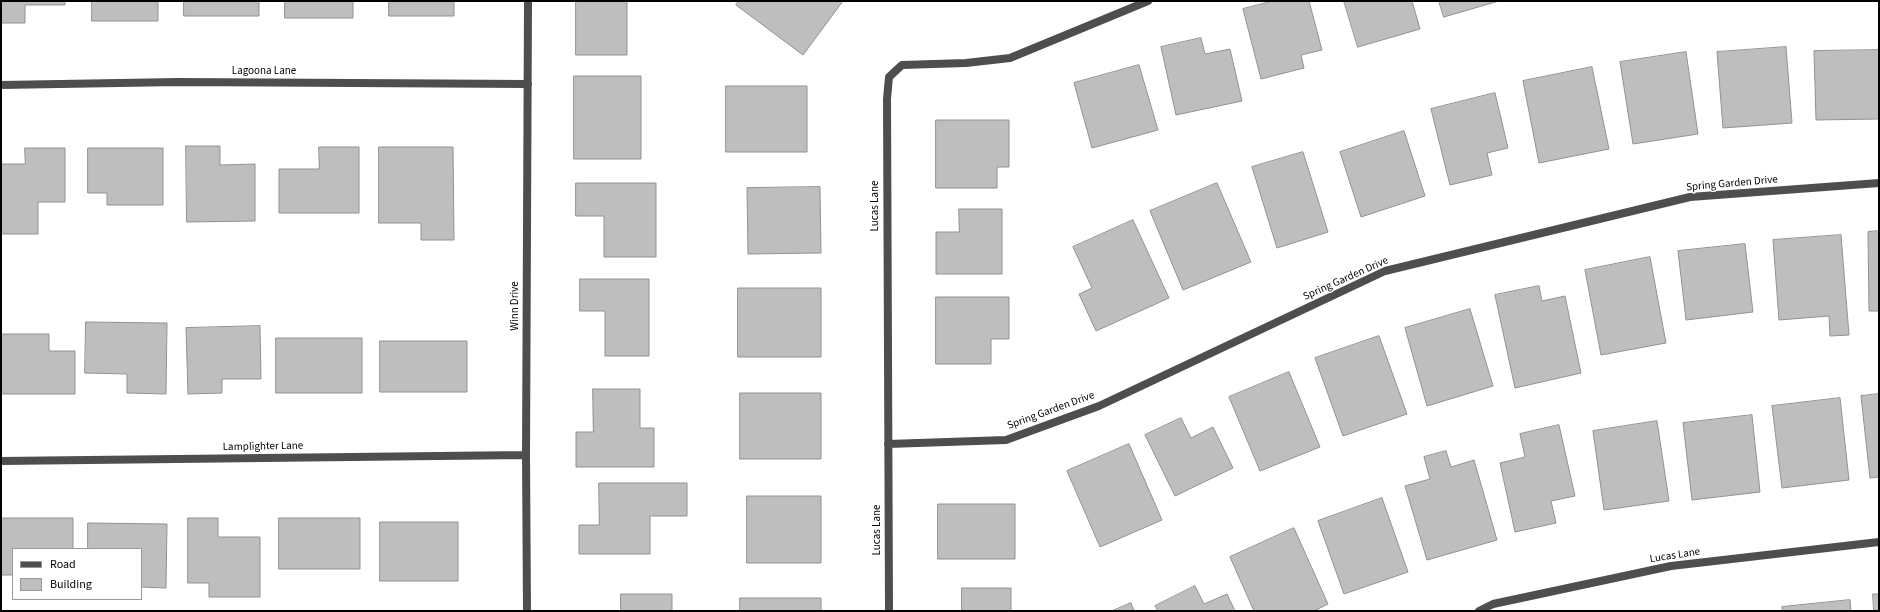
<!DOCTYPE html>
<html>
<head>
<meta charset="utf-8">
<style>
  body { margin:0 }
  #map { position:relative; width:1880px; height:612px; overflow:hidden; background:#fff; font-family:"Source Sans 3",sans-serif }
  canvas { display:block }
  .frame { position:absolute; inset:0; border:2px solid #000; pointer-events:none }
  .legend { position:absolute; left:12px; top:548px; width:130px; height:52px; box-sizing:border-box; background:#fff; border:1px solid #999; margin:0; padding:5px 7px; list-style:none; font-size:12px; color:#000 }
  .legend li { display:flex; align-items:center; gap:8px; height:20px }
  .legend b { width:20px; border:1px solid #999 }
</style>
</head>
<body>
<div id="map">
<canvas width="1880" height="612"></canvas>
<div class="frame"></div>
<ul class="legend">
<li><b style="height:5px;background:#4e4e4e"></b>Road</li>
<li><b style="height:11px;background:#bebebe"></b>Building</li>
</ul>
</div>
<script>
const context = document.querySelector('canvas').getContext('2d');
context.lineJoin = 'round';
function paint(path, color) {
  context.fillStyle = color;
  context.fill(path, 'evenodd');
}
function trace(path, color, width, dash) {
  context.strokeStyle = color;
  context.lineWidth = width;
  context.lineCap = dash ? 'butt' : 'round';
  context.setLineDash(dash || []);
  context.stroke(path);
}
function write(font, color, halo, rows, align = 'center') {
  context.font = font + ' "Source Sans 3",sans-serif';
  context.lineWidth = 3;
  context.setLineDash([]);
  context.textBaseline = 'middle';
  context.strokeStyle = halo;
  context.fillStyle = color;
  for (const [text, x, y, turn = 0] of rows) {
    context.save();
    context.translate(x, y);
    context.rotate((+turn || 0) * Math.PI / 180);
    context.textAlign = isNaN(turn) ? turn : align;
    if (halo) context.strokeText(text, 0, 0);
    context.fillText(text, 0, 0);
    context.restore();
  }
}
const building = new Path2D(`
  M1,1H65V5H25V23H1Z
  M92,1H158V21H92Z
  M184,1H259V16H184Z
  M285,1H353V18H285Z
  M389,1H454V16H389Z
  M576,1H627V55H576Z
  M739,1H843L803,55L736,5Z
  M1273,1H1309L1322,50L1301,55L1304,68L1261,79L1243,9Z
  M1344,1H1412L1420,29L1358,47Z
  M1439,1H1499L1444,17Z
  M1201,38L1205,54L1230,49L1242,101L1176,115L1161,47Z
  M1786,47L1792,123L1723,128L1717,52Z
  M1879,50V119L1816,120L1814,51Z
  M1686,52L1698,134L1633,144L1620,62Z
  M1139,65L1158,130L1092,148L1074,83Z
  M1592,67L1609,149L1539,163L1523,81Z
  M574,76H641V159H574Z
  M726,86H807V152H726Z
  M1495,93L1508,148L1487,153L1492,175L1450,185L1431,109Z
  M936,120H1009V167H997V188H936Z
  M1404,131L1425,196L1361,217L1340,152Z
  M186,146H220V165L255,164V221L187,222Z
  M319,147H359V213H279V169H319Z
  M379,147H453L454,240H421V223H379Z
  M25,148H65V202H38V234H1V164H25Z
  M88,148H163V205H107V193H88Z
  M1303,152L1328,232L1277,248L1252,167Z
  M576,183H656V257H604V216H576Z
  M1217,183L1251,262L1183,290L1150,211Z
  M820,187L821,253L748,254L747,188Z
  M959,209H1002V274H936V232H959Z
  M1133,220L1169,298L1096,331L1079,294L1092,288L1073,247Z
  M1879,231V311H1869L1868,232Z
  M1841,235L1849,335L1830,336L1829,316L1779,320L1773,240Z
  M1745,244L1753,312L1686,320L1678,251Z
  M1650,257L1666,343L1601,355L1585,270Z
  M580,279H649V356H605V311H580Z
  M1539,286L1542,301L1565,296L1581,373L1515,388L1495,295Z
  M738,288H821V357H738Z
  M936,297H1009V339H991V364H936Z
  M1470,309L1493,386L1427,406L1405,328Z
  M86,322L167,323L166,394L127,393V374L85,373Z
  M260,326L261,379H222V393L188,394L186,328Z
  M1,334H49V351H75V394H1Z
  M1379,336L1407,414L1343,436L1315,358Z
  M276,338H362V393H276Z
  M380,341H467V392H380Z
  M1289,372L1320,447L1260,471L1229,397Z
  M593,389H640V428H654V467H576V432H593Z
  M740,393H821V459H740Z
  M1879,394V477L1870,478L1861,396Z
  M1840,398L1849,480L1782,488L1772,406Z
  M1752,415L1760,492L1692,500L1683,423Z
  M1181,418L1191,438L1213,427L1233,468L1175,496L1145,435Z
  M1657,421L1669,501L1604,510L1593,431Z
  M1559,425L1575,496L1551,501L1556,523L1515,532L1500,463L1525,457L1520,434Z
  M1129,444L1162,520L1100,547L1067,471Z
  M1446,451L1451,467L1474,460L1497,540L1427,560L1405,486L1430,479L1424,457Z
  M599,483H687V516H650V554H579V525H599Z
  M747,496H821V563H747Z
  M1382,498L1408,572L1344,594L1318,521Z
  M938,504H1015V559H938Z
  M1,518H73V549H13V575H1Z
  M188,518H218V537H260V597H209V583H188Z
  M279,518H360V569H279Z
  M380,522H458V581H380Z
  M88,523L167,524L166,588L141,587V549H88Z
  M1294,528L1328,604L1314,611H1254L1230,557Z
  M1195,586L1204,604L1227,594L1235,611H1158L1155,606Z
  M962,588H1011V611H962Z
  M621,594H672V611H621Z
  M1873,594H1879V611H1874Z
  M740,598H821V611H740Z
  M1850,600L1851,611H1782V607Z
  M1131,603L1134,611H1112Z`);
paint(building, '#bebebe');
trace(building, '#929292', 1);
trace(new Path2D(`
  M1,85L178,82L528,84
  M888,444L1006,440L1099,406L1385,271L1690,197L1879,183
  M1,461L526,455
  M527,611L526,455L528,1
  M889,611L887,99L889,77L902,65L966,63L1010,58L1148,1
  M1479,611L1493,604L1671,566L1879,542`), '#4e4e4e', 8);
write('11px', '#000', '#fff', [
  ["Lagoona Lane",264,72],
  ["Spring Garden Drive",1732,184,-5],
  ["Lucas Lane",876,206,-90],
  ["Spring Garden Drive",1346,279,-24],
  ["Winn Drive",516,306,-90],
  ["Spring Garden Drive",1051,411,-20],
  ["Lamplighter Lane",263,447,-1],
  ["Lucas Lane",878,530,-90],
  ["Lucas Lane",1675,556,-9]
]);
</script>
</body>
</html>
